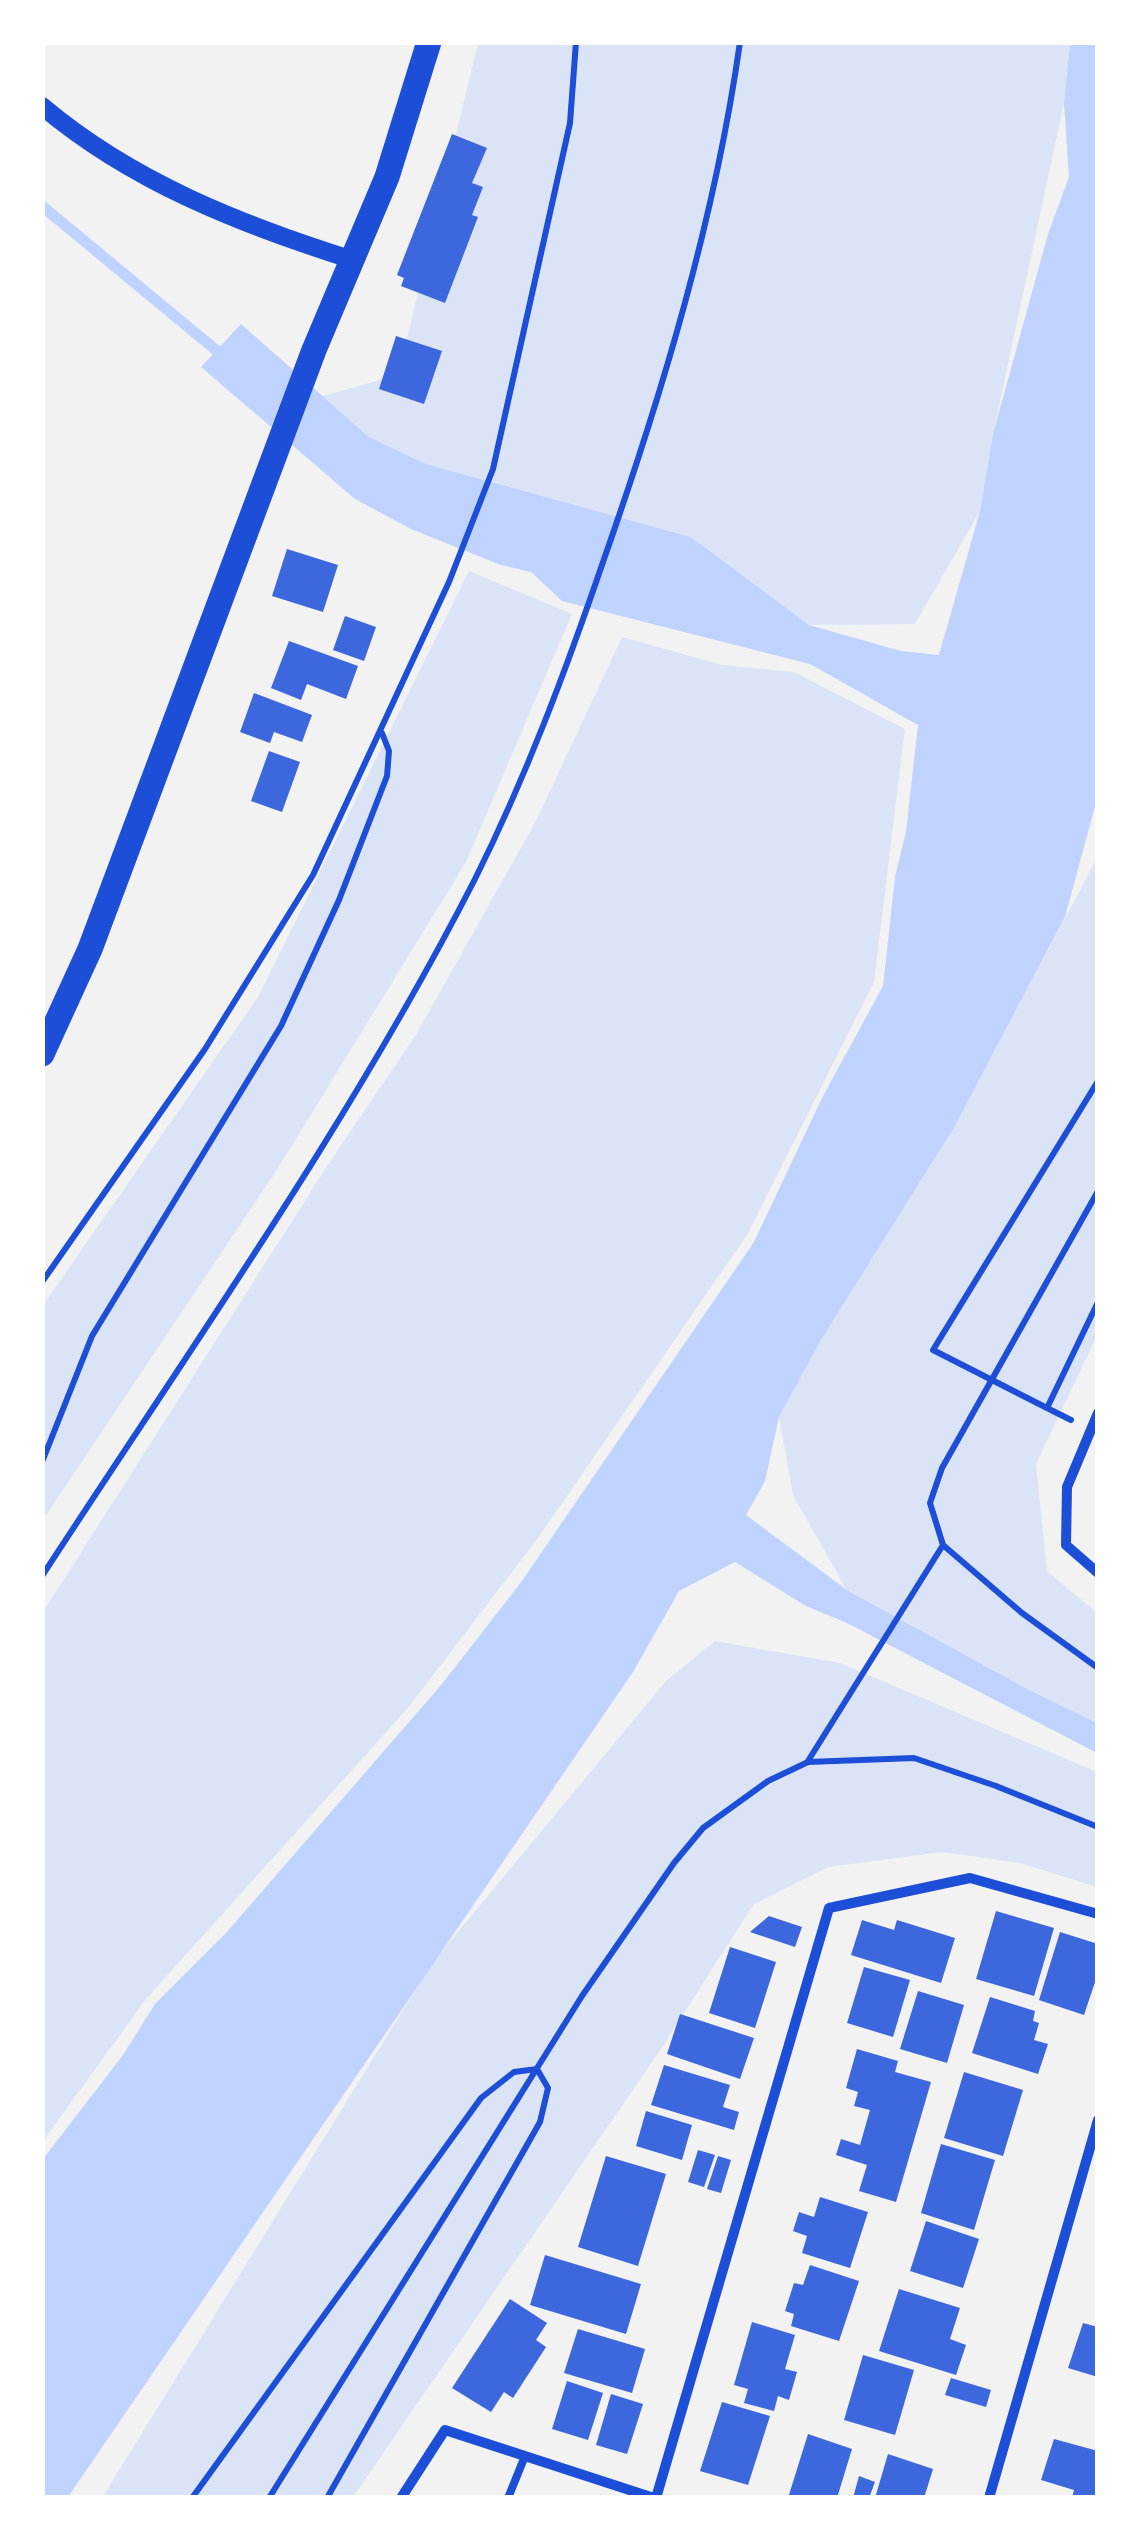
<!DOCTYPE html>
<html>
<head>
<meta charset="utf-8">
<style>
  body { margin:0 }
  #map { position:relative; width:1140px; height:2540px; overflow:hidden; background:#f2f2f2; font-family:"Titillium Web",sans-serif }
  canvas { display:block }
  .frame { position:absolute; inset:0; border:45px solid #fff; pointer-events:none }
</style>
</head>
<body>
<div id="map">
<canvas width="1140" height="2540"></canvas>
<div class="frame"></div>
</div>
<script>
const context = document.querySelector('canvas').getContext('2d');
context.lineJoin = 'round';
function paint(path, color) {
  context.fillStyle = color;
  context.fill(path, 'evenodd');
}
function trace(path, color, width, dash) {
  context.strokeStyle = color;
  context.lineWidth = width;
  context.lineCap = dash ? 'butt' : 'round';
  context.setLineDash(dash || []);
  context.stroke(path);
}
paint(new Path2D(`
  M478,43H1070L1064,103L993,434L980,511L915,624L809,625L691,537L426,464L369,437L323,396L398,375Z
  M469,571L572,614L466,862L275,1173L43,1520V1305L258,997Z
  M622,637L722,665L794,672L905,729L874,982L747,1235L538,1538L407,1709L146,1999L43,2141V1612L326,1168L417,1033L536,821Z
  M1097,858V1336L1036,1464L1047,1571L1097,1613V1723L1031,1691L846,1589L793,1495L779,1417L821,1340L955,1126Z
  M715,1641L840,1663L1097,1772V1887L1020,1863L943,1852L828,1867L753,1905L663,2046L353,2497L102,2498L432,1963L666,1681Z`), '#dbe4f7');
paint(new Path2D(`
  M1070,43H1097V799L1065,917L955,1126L821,1340L779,1417L765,1481L746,1515L847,1590L1031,1691L1097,1723V1753L847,1623L806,1606L735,1562L679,1591L633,1672L68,2497L43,2498V2159L123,2055L155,2004L226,1933L442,1684L522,1581L754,1242L822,1098L883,986L895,877L906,832L918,725L810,664L562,601L531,572L501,565L411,529L355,499L201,367L241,324L369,437L426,464L691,537L809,625L901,651L939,655L980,511L993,434L1048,234L1069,177L1064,103Z`), '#bfd3fe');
trace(new Path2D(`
  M42,206L228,360`), '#bfd3fe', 11);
paint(new Path2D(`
  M452,134L487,148L472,183L483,187L472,215L478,217L445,303L401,286L404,278L397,275Z
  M396,336L442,351L424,404L379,389Z
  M287,549L338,565L323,612L272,596Z
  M345,616L376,627L364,661L333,650Z
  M289,641L358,666L346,699L307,684L301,700L271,688Z
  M254,693L312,715L302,742L274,732L270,743L240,732Z
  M269,751L300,762L282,812L251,801Z
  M996,1911L1054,1928L1034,1996L976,1979Z
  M769,1916L802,1927L795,1947L750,1932Z
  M862,1920L894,1930L897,1920L955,1938L941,1983L851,1955Z
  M1060,1932L1098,1944V1973L1084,2015L1039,2000Z
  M730,1947L776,1962L755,2028L709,2013Z
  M864,1967L910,1980L893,2037L847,2023Z
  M918,1991L964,2005L947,2063L900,2049Z
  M990,1997L1035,2011L1033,2021L1039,2023L1034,2040L1048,2044L1038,2074L972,2053Z
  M680,2014L754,2038L740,2079L667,2054Z
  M857,2049L898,2061L895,2072L931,2082L896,2202L859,2191L867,2165L836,2155L841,2139L860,2145L870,2110L854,2106L858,2092L846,2088Z
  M664,2065L730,2085L723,2107L739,2112L734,2130L651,2105Z
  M964,2072L1023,2090L1003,2156L944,2138Z
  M646,2111L692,2125L682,2160L636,2146Z
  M941,2144L995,2160L974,2230L921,2213Z
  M698,2150L715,2155L704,2187L688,2182Z
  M606,2156L666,2174L638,2266L578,2247Z
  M718,2156L731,2160L721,2193L707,2189Z
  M820,2197L868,2212L850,2268L802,2253L807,2236L793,2231L799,2212L814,2217Z
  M926,2221L979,2239L963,2288L910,2271Z
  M545,2255L641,2284L626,2334L530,2305Z
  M810,2265L859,2281L839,2341L791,2326L794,2314L785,2311L794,2283L803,2285Z
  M899,2289L960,2308L950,2339L966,2345L956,2375L879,2351Z
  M510,2299L547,2323L536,2340L546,2347L513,2398L504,2392L491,2412L452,2388Z
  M752,2322L795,2335L785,2369L797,2372L789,2400L778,2396L774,2411L744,2403L748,2389L734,2385Z
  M1083,2323L1098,2327V2377L1068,2368Z
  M578,2329L645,2349L632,2393L564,2373Z
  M863,2355L914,2370L895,2435L844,2420Z
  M951,2378L991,2390L986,2407L945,2395Z
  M567,2381L603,2393L588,2440L552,2429Z
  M611,2394L643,2404L627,2454L596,2445Z
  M722,2402L770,2416L748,2485L700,2471Z
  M808,2434L852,2449L837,2498H788Z
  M1054,2439L1098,2451L1095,2498H1072L1074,2490L1041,2480Z
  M888,2454L933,2469L924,2498H875Z
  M859,2476L875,2482L869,2498H853Z`), '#3d67dc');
trace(new Path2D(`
  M1098,1191L942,1468L930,1503L943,1545L1022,1613L1098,1668
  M42,1282L205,1049L313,875L449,582L493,469L570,123L576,42
  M1047,1408L933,1350L1098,1081
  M1071,1420L1047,1408L1098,1302
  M42,1462L92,1336L281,1026L339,900L387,776L389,751L382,733
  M42,1576C191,1347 351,1122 475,879C526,777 566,670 603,562C662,394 715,219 740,42
  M808,1761L943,1545
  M192,2498L481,2098L514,2072L537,2069L548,2088L540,2122L327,2498
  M269,2498L582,1996L674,1863L703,1828L768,1781L808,1762L914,1758L996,1786L1098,1827`), '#1d4ed8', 6);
trace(new Path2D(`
  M508,2498L525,2456`), '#1d4ed8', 8);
trace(new Path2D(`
  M1098,1413L1067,1487L1066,1545L1098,1573
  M401,2498L445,2430L654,2498
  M656,2498L829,1908L970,1878L1098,1914
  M989,2498L1098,2120`), '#1d4ed8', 10);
trace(new Path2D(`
  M42,106C132,182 242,225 353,260`), '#1d4ed8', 18);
trace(new Path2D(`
  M42,1054L90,949L314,350L387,177L429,42`), '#1d4ed8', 25);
</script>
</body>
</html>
